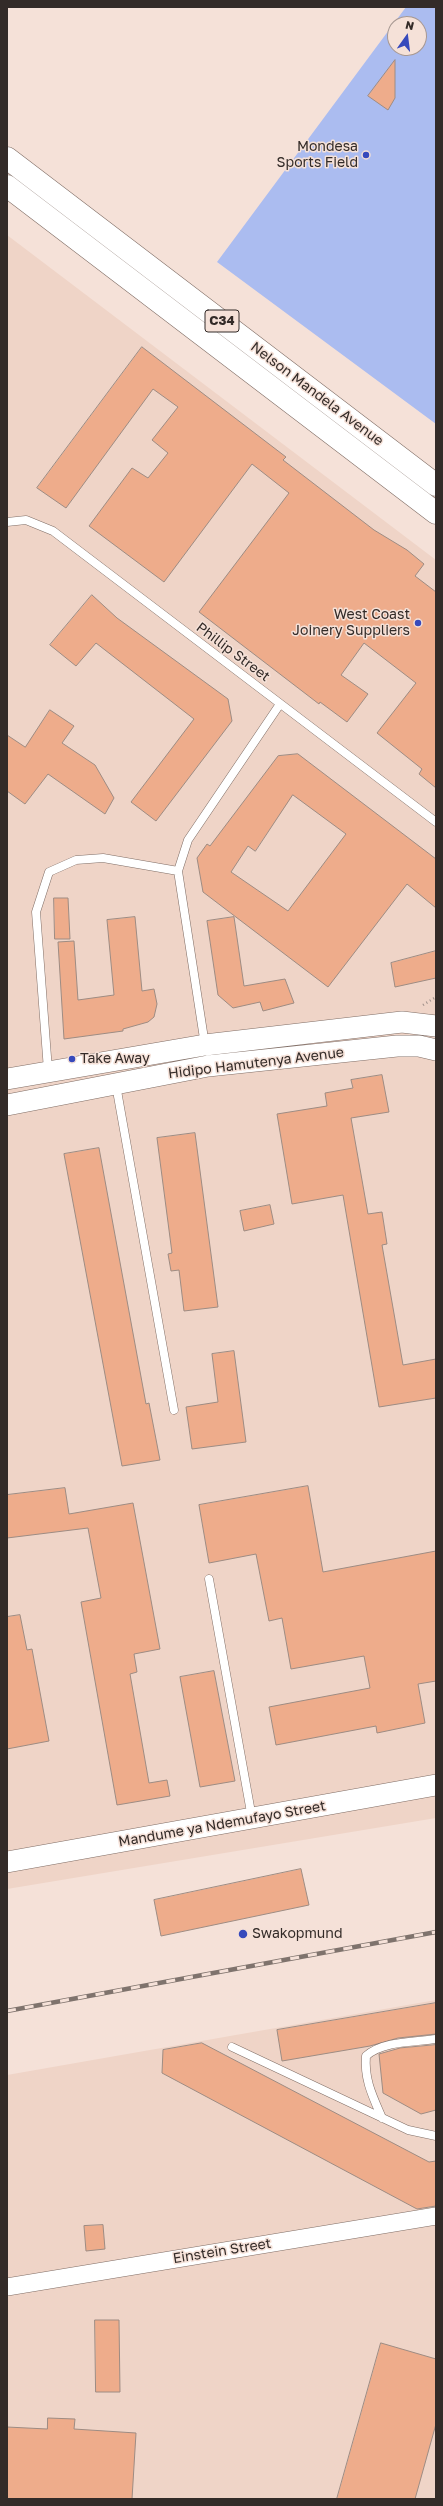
<!DOCTYPE html>
<html>
<head>
<meta charset="utf-8">
<style>
  body { margin:0 }
  #map { position:relative; width:443px; height:2506px; overflow:hidden; background:#f5e1d8; font-family:"Golos Text",sans-serif }
  canvas { display:block }
  .frame { position:absolute; inset:0; border:8px solid #332b28; pointer-events:none }
  .north { position:absolute; left:387px; top:16px; width:40px; height:40px; box-sizing:border-box; background:#f5e1d8; border:1px solid #a79892; border-radius:50%; rotate:14deg; font-size:11px; font-weight:700; line-height:16px; text-align:center; color:#332b28 }
  .north::after { content:''; display:block; margin:auto; width:14px; height:18px; background:#374abc; clip-path:polygon(50% 0,100% 100%,50% 72%,0 100%) }
</style>
</head>
<body>
<div id="map">
<canvas width="443" height="2506"></canvas>
<div class="frame"></div>
<div class="north">N</div>
</div>
<script>
const context = document.querySelector('canvas').getContext('2d');
context.lineJoin = 'round';
function paint(path, color) {
  context.fillStyle = color;
  context.fill(path, 'evenodd');
}
function trace(path, color, width, dash) {
  context.strokeStyle = color;
  context.lineWidth = width;
  context.lineCap = dash ? 'butt' : 'round';
  context.setLineDash(dash || []);
  context.stroke(path);
}
function write(font, color, halo, rows, align = 'center') {
  context.font = font + ' "Golos Text",sans-serif';
  context.lineWidth = 3;
  context.setLineDash([]);
  context.textBaseline = 'middle';
  context.strokeStyle = halo;
  context.fillStyle = color;
  for (const [text, x, y, turn = 0] of rows) {
    context.save();
    context.translate(x, y);
    context.rotate((+turn || 0) * Math.PI / 180);
    context.textAlign = isNaN(turn) ? turn : align;
    if (halo) context.strokeText(text, 0, 0);
    context.fillText(text, 0, 0);
    context.restore();
  }
}
paint(new Path2D(`
  M7,235L436,560V1818L7,1889Z
  M436,2000V2499H7V2075Z`), '#efd4c7');
paint(new Path2D(`
  M406,7H436V424L217,262ZM395,24H419V48H395Z`), '#abbcf0');
const building = new Path2D(`
  M395,60V98L388,110L368,96Z
  M142,347L286,457L283,460L374,530L407,550L424,564L415,576L436,592V788L419,774L422,769L377,733L416,683L364,643L341,675L368,694L347,722L320,702L319,704L199,612L289,493L252,464L164,582L89,526L132,468L148,478L168,453L152,440L178,407L153,389L66,508L37,488Z
  M92,595L117,618L228,699L232,721L156,821L131,802L194,719L96,643L76,666L50,645Z
  M50,710L74,726L62,743L95,765L114,798L105,814L48,774L25,804L7,791V735L25,747Z
  M298,754L436,859V908L407,884L328,987L203,892L197,858L207,844L210,846L278,756ZM293,795L346,834L288,911L231,872L248,846L255,851Z
  M54,898H68L70,939H55Z
  M135,917L142,991L154,989L157,1004L154,1017L148,1022L123,1029V1031L64,1039L58,942L74,941L78,1000L114,995L107,920Z
  M234,917L244,986L285,979L294,1003L263,1011L260,1002L233,1008L218,995L207,921Z
  M436,951V978L395,987L391,963Z
  M382,1075L389,1112L351,1118L368,1214L382,1212L387,1244L382,1245L403,1365L436,1359V1398L379,1407L343,1195L292,1204L277,1114L327,1106L325,1093L353,1088L351,1080Z
  M195,1133L218,1307L184,1311L179,1270L171,1271L168,1254L172,1253L157,1138Z
  M99,1148L146,1404L149,1403L160,1460L122,1466L64,1154Z
  M270,1205L274,1224L244,1231L240,1211Z
  M234,1351L246,1442L192,1449L186,1407L218,1402L212,1354Z
  M308,1486L323,1572L436,1551V1681L418,1684L425,1723L377,1733L376,1726L276,1745L269,1707L370,1688L364,1656L291,1669L282,1618L269,1621L256,1554L209,1563L199,1505Z
  M65,1488L69,1514L133,1503L160,1649L134,1654L137,1672L130,1674L149,1783L167,1780L170,1796L117,1805L81,1602L101,1598L88,1528L7,1538V1495Z
  M20,1615L27,1650L32,1649L49,1741L7,1749V1617Z
  M214,1671L235,1781L200,1787L180,1677Z
  M301,1869L309,1905L161,1936L154,1900Z
  M436,2003V2034L398,2038L370,2046L282,2061L277,2030Z
  M202,2043L429,2162L436,2161V2206L417,2209L162,2073L163,2050Z
  M436,2045V2110L421,2114L383,2093L379,2054L400,2048Z
  M103,2225L105,2249L86,2251L84,2226Z
  M95,2320H119L120,2392H96Z
  M381,2343L436,2359V2424L415,2499H337Z
  M48,2418L75,2419L74,2429L136,2433L132,2499H7V2427L47,2429Z`);
paint(building, '#eeac8b');
trace(building, '#9e8c83', 1);
const service = new Path2D(`
  M7,522L26,520L53,531L436,822
  M205,1045L178,871L188,840L280,704
  M48,1070L36,912L49,872L76,860L103,858L178,871
  M116,1085L174,1410
  M209,1579L252,1818
  M232,2047L408,2130L436,2136
  M382,2118C373,2097 364,2080 366,2056C382,2041 415,2042 436,2039`);
const minor = new Path2D(`
  M7,2287L436,2216`);
const tertiary = new Path2D(`
  M7,1079L205,1045L402,1022L436,1026
  M7,1105L208,1066L397,1046H419L436,1050
  M7,1862L436,1785`);
const primary = new Path2D(`
  M7,158L436,485
  M7,186L436,513`);
trace(service, '#806e66', 9);
trace(minor, '#806e66', 18);
trace(tertiary, '#806e66', 22);
trace(primary, '#806e66', 23);
trace(new Path2D(`
  M423,1005L436,997`), '#9e8f89', 2.5, [1, 3]);
trace(service, '#fff', 8);
trace(minor, '#fff', 17);
trace(tertiary, '#fff', 21);
trace(primary, '#fff', 22);
const rail = new Path2D(`
  M7,2011L436,1932`);
trace(rail, '#7f736d', 4.5);
trace(rail, '#f5e1d8', 3, [9]);
for (const [x, y, r, color] of [
  [366,155,4,"#374abc"],
  [418,623,4,"#374abc"],
  [72,1059,4,"#374abc"],
  [243,1934,5,"#374abc"]
]) {
  const dot = new Path2D();
  dot.arc(x, y, r, 0, 2 * Math.PI);
  context.fillStyle = color;
  context.fill(dot);
  trace(dot, '#f5e1d8', 1.5);
}
for (const [x, y, w] of [
  [222,321,34]
]) {
  const box = new Path2D();
  box.roundRect(x - w / 2, y - 11, w, 22, 3);
  context.fillStyle = '#f5e1d8';
  context.fill(box);
  trace(box, '#332b28', 1);
}
write('bold 13px', '#332b28', null, [
  ["C34",222,321]
]);
write('14px', '#332b28', '#f5e1d8', [
  ["Mondesa",358,147],
  ["Sports Field",358,163],
  ["West Coast",410,615],
  ["Joinery Suppliers",410,631],
  ["Take Away",80,1059,"left"],
  ["Swakopmund",252,1934,"left"]
], 'right');
write('14px', '#332b28', '#f5e1d8', [
  ["Nelson Mandela Avenue",317,394,37],
  ["Phillip Street",233,652,37],
  ["Hidipo Hamutenya Avenue",256,1063,-7],
  ["Mandume ya Ndemufayo Street",222,1824,-10],
  ["Einstein Street",222,2251,-9]
]);
</script>
</body>
</html>
